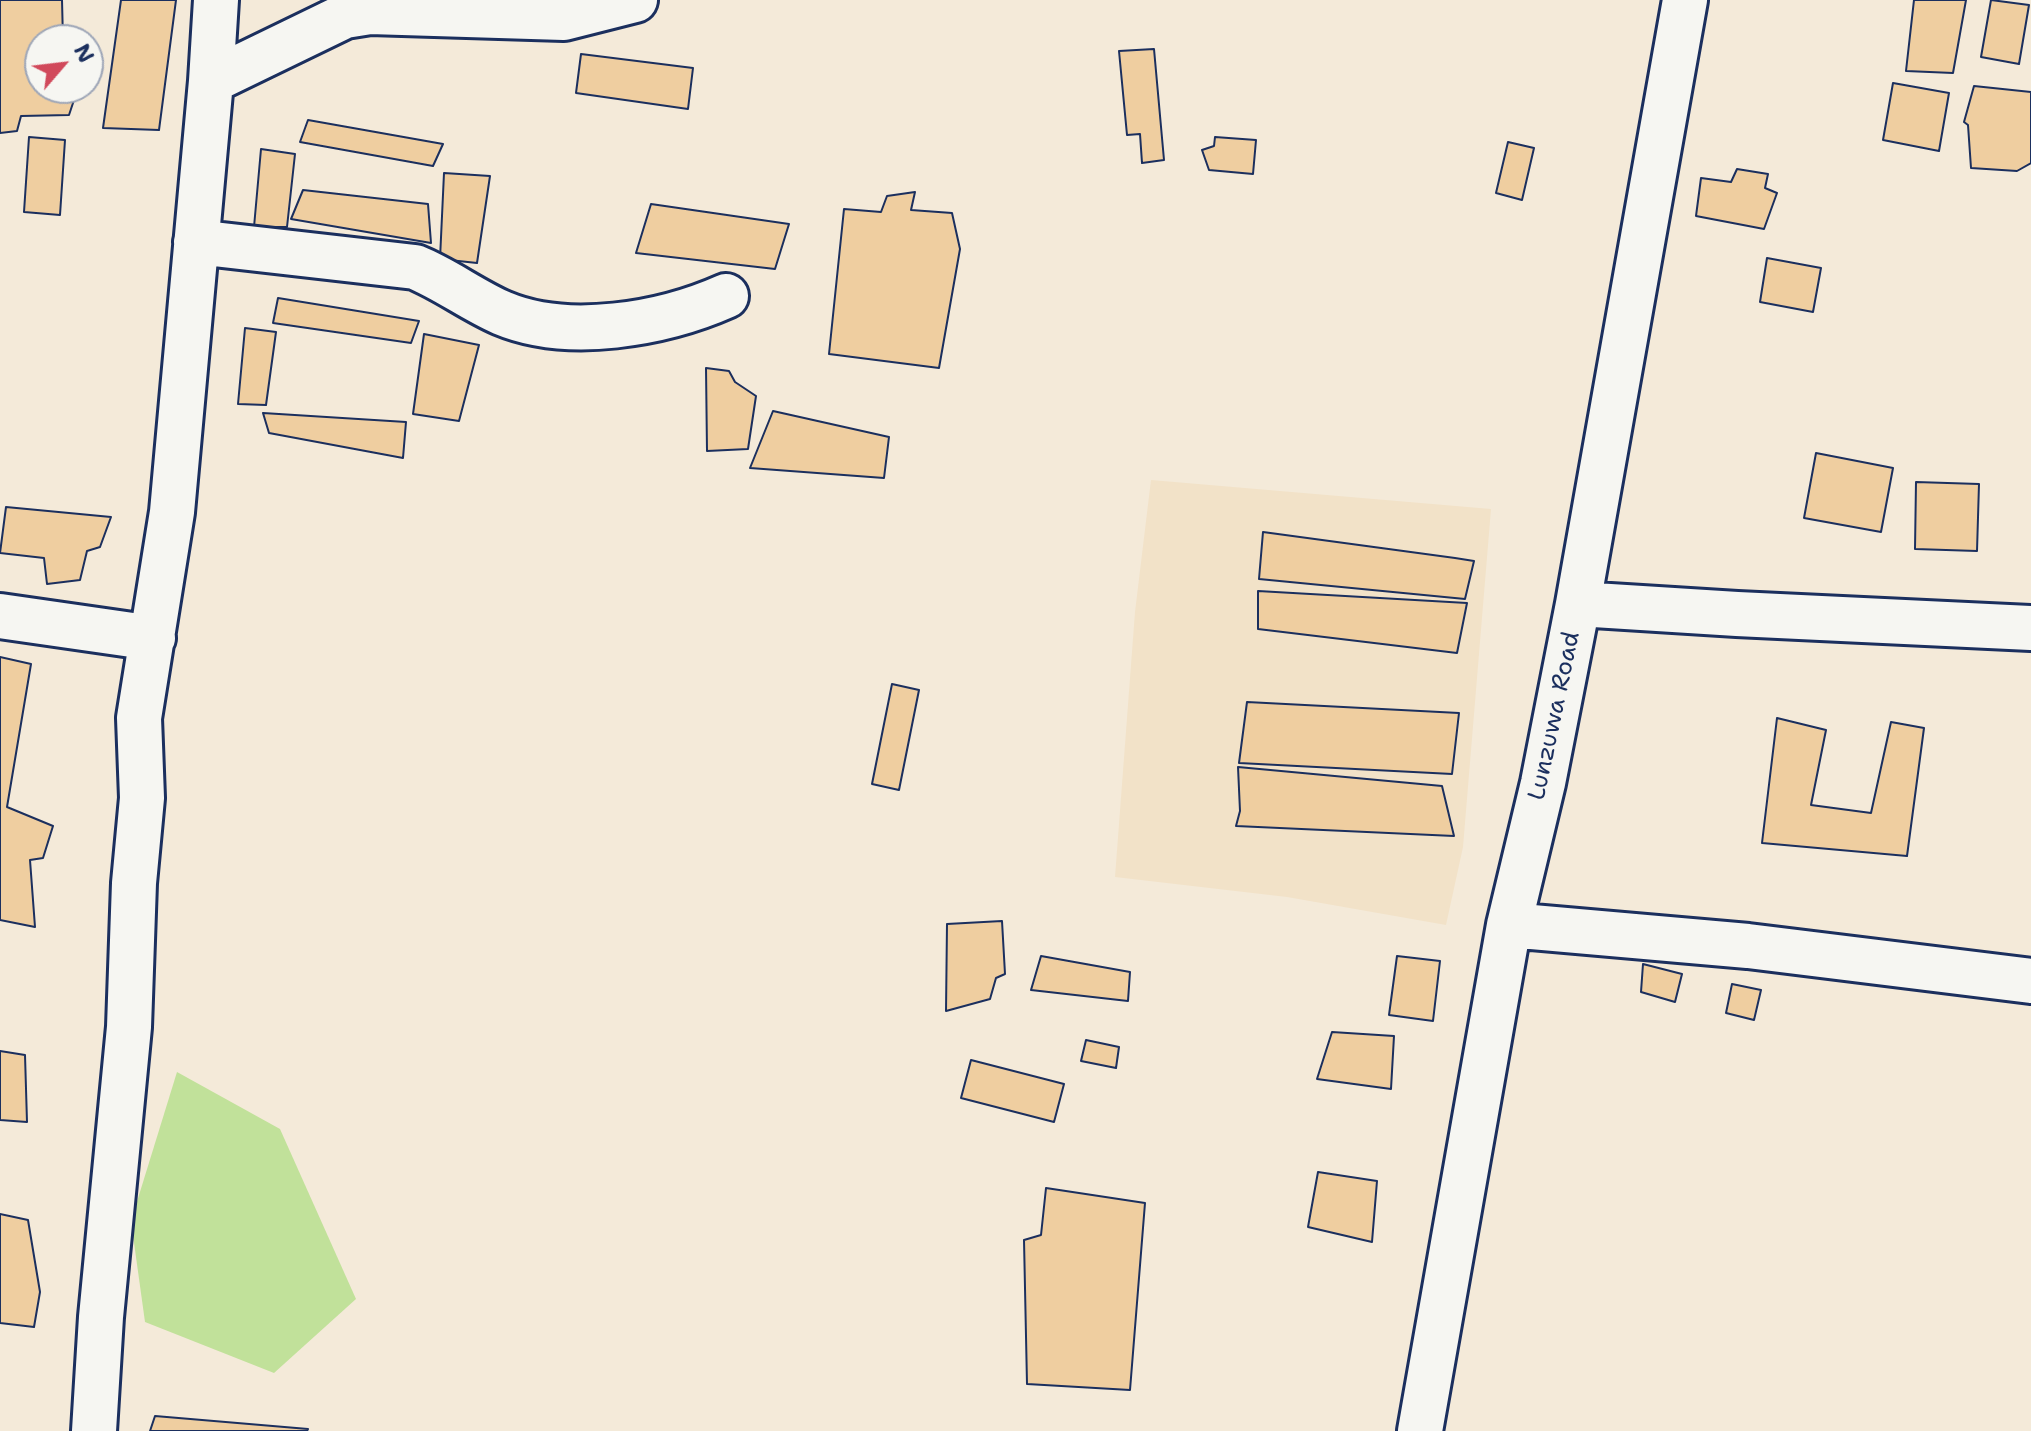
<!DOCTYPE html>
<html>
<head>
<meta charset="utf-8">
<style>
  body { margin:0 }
  #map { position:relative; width:2031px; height:1431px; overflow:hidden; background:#f4ead9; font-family:"Shantell Sans",sans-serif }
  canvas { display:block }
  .north { position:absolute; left:24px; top:24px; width:80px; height:80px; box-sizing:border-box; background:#f6f6f2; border:2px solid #9ea6b7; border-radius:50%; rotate:62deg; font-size:22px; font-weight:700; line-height:32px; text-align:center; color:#1b2f5e }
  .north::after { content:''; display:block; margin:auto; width:28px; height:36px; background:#d1495b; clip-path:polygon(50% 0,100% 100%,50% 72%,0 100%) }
</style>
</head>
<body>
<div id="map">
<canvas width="2031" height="1431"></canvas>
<div class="north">N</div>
</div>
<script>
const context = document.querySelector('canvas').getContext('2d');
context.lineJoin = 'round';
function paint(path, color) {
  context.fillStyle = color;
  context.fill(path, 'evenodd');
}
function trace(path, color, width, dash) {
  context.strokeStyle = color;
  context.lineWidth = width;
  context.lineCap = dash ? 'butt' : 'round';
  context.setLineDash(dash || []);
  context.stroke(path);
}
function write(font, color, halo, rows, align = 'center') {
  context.font = font + ' "Shantell Sans",sans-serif';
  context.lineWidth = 6;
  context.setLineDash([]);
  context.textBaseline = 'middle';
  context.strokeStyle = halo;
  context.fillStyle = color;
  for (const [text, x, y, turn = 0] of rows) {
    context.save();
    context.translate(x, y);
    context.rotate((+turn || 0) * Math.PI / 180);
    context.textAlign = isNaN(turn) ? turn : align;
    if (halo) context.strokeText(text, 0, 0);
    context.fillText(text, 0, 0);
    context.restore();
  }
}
paint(new Path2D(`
  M1151,480L1491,509L1463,847L1446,925L1287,897L1115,877L1135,612Z`), '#f2e2c8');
paint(new Path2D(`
  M177,1072L280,1129L356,1299L274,1373L145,1322L131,1221Z`), '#c1e19a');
const building = new Path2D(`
  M0,0H62L63,40H40V88H78L69,115L21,116L17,131L0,133Z
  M121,0H176L159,130L103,128Z
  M1914,0H1966L1953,73L1906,71Z
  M1991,0L2029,5L2019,64L1981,57Z
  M1154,49L1164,160L1142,163L1140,134L1127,135L1119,51Z
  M581,54L693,68L688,109L576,93Z
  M1893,83L1949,93L1939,151L1883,140Z
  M1974,86L2031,92V163L2017,171L1971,168L1968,125L1964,122Z
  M308,120L443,144L433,166L300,142Z
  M29,137L65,140L60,215L24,212Z
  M1215,137L1256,140L1253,174L1209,170L1202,150L1214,146Z
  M1508,142L1534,148L1522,200L1496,193Z
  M261,149L295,154L287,227H254Z
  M1737,169L1768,174L1765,188L1777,193L1764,229L1696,216L1701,178L1731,182Z
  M444,173L490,176L477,263L440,259Z
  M303,190L428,204L431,243L291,219Z
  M915,192L911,210L952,213L960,249L939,368L829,354L844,209L881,212L887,196Z
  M651,204L789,224L775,269L636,253Z
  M1767,258L1821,268L1813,312L1760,302Z
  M278,298L419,321L411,343L273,323Z
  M245,328L276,332L266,405L238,404Z
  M424,334L479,345L459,421L413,414Z
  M706,368L729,371L735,382L756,396L748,449L707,451Z
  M773,411L889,437L884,478L750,468Z
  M263,413L406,422L403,458L269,433Z
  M1816,453L1893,468L1881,532L1804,518Z
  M1916,482L1979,484L1977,551L1915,549Z
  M6,507L111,517L100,547L87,551L80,580L47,584L44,558L0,553Z
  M1263,532L1455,558L1474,561L1465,599L1259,579Z
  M1258,591L1467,603L1457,653L1258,629Z
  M0,657L31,664L7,807L53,826L43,858L30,860L35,927L0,920Z
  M892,684L919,690L899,790L872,784Z
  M1247,702L1459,713L1452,774L1239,763Z
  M1777,718L1826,730L1811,805L1871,813L1891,722L1924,728L1907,856L1762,843Z
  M1238,767L1442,786L1454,836L1236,826L1240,811Z
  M1002,921L1005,974L996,978L990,999L946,1011L947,924Z
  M1041,956L1130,972L1128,1001L1031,990Z
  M1397,956L1440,961L1433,1021L1389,1015Z
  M1643,964L1682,974L1675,1002L1641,992Z
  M1732,984L1761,990L1754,1020L1726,1013Z
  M1332,1032L1394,1036L1391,1089L1317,1079Z
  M1086,1040L1119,1047L1116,1068L1081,1061Z
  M0,1051L25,1055L27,1122L0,1120Z
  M971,1060L1064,1084L1054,1122L961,1098Z
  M1318,1172L1377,1181L1372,1242L1308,1227Z
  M1046,1188L1145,1203L1130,1390L1027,1384L1024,1240L1041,1235Z
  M0,1214L28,1220L40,1292L34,1327L0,1323Z
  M155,1416L308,1429L307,1431H150Z`);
paint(building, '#efcea0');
trace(building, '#1b2f5e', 2);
const minor = new Path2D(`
  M211,81L345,16L370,12L564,18L635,0
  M196,242L415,267C445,279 472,300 502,313C568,341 663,324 726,296
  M1578,604L1737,614L2031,628
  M0,616L153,638
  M1509,925L1748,946L2031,981
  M94,1431L101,1317L129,1027L134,883L142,798L139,718L172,512L211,81L216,0
  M1420,1431L1509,925L1543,783L1578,604L1685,0`);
trace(minor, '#1b2f5e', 50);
trace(minor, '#f6f6f2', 44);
write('24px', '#1b2f5e', '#f6f6f2', [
  ["Lunzuwa Road",1555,716,-78]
]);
</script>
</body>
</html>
